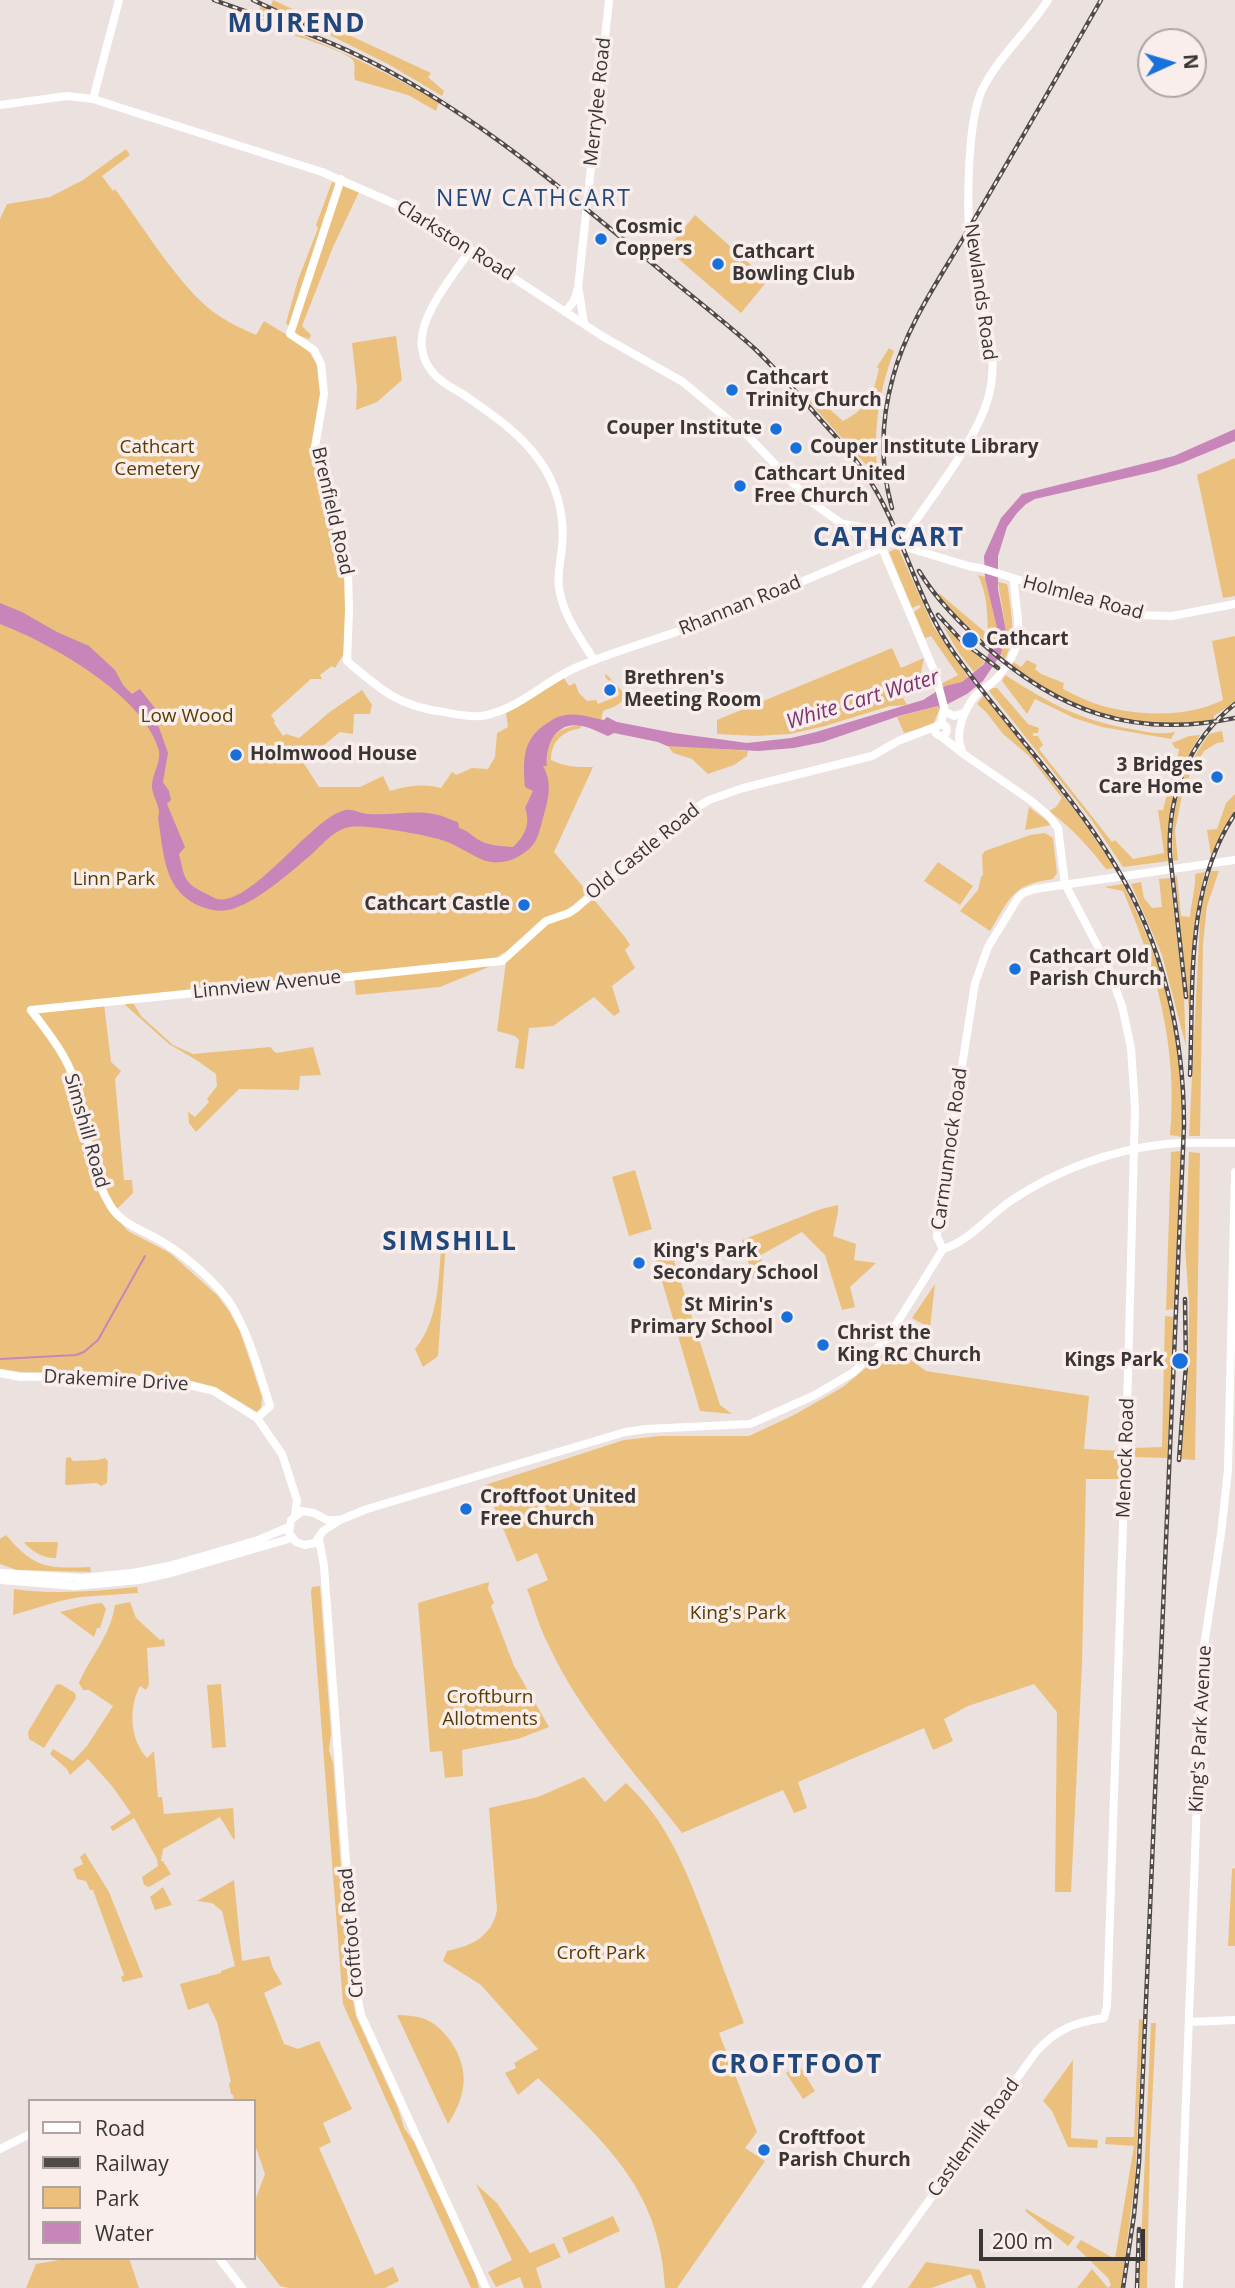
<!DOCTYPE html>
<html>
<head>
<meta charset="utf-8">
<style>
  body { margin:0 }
  #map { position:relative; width:1235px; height:2288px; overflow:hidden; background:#ebe1df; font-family:"Open Sans",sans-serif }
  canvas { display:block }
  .legend { position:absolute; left:28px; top:2099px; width:228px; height:161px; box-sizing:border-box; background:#f9eeec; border:2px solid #ada4a3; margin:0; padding:9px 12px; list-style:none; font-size:21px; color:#3a3635 }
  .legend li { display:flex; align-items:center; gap:14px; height:35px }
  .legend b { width:35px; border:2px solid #ada4a3 }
  .north { position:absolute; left:1137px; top:28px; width:70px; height:70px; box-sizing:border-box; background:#f9eeec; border:2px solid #ada4a3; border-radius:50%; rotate:86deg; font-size:19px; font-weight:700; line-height:28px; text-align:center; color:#3a3635 }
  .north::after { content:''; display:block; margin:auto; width:24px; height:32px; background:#1871db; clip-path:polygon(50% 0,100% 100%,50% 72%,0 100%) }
  .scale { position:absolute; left:979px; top:2229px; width:166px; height:32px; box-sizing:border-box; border:4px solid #3a3635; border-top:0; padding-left:9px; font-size:21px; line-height:24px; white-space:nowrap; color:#3a3635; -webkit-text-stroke:5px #f9eeec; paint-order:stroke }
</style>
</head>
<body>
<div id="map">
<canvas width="1235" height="2288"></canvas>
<ul class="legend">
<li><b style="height:9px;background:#fff"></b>Road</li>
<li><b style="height:9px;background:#4f4b49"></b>Railway</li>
<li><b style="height:19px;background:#ebc07c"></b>Park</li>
<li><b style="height:19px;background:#c785b9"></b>Water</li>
</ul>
<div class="north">N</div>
<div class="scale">200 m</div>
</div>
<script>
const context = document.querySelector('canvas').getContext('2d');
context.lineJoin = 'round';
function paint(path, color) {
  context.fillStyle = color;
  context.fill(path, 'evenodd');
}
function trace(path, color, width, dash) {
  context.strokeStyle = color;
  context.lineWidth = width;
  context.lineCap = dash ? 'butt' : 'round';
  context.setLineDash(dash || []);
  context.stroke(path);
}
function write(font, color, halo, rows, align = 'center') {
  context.font = font + ' "Open Sans",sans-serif';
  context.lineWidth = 7;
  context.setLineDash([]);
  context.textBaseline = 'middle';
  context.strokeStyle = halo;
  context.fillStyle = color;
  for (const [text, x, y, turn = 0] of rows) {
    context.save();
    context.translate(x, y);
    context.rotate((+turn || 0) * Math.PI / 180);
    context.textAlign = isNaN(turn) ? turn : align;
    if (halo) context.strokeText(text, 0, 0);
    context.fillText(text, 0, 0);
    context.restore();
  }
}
paint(new Path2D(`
  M273,0L431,73L428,77L444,91L442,96L388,64L271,6Z
  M261,5L321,37L258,15Z
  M269,23C329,44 384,71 439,102L436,111L408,95L355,80C353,73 357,65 352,59C345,51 279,29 267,29Z
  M126,149L130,155L102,176L113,191L115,189C142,225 172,275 205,305C219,318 238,327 256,335L264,321C299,343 325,350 320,398C319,415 313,429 313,446L340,544L346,577L345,652L335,668L332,666L320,675L322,679H311L271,715L275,721L274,723L283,736L286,734L299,738L331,711L362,690L372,705L370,714H354L353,734L340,732L303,762L319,787H360L383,776L390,791C405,786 425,783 441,788L452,772L456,775L472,768L488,769L495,757L497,733L508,727L506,713L561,680L564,678L569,686L575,683L579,693L587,701L596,700L598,704L618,696L619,693L611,680L609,681L605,677L606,674L624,693C625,705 612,707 603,711L600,726L576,718L528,755L548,776L542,766H547C544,740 555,728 580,725L581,728C563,731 551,741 551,760C565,767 577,767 593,767L554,852L625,937L630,945L625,950L635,968L612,986L620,1012L614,1016L594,997L553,1026L529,1028L524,1069L515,1068L519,1040L515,1036L497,1031L507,954L503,953L496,958L27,1007L62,1055L70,1079L88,1163L106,1206L128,1231L170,1253L217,1295L229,1311L240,1331L262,1397L261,1408L257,1412L225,1393L203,1384L179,1378L22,1372L0,1369V219L7,204L50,197L83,180Z
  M332,182L359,192L333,247L302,326L311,335L309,339L294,334L286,323L298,280L318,228L316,225Z
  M695,215L768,280L741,313L667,249Z
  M396,336L402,380L377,402L356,410L357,388L352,343Z
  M889,348L894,351C877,396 872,438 879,486L867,466L805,397L810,392L843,421C869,407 872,397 879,369L877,367Z
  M1235,458V596L1223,598L1197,475Z
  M895,549L899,550L933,626L968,677L962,682L943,687L941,684L958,675L931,636L925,638L914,612L921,607L919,605L912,608L889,552Z
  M978,575L985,577L998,632L991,647L947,607L937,595L940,594L985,632L988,631C987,609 987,595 978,575Z
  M998,582L1007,584L1008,588C1011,613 1017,636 1005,659L1001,655L1006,631Z
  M943,626L985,662L974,672L959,653Z
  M1235,636V702L1214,716V720C1135,732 1075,712 1011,665L1013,662L1021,667L1027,660L1037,665L1035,669L1041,674L1064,683L1063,689C1073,694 1083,699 1093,703C1133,716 1185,719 1223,700L1212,641Z
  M892,648L901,668L924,658L921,673L902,689V696L907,705L890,706L825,726L790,734L757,736L717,734V720Z
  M1005,675C1049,703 1079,720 1131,729C1146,732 1160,735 1175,732L1171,739L1102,727L1074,718L1035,699L1027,714L1002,681Z
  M993,688H997L1028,724L1039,728L1038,733H1033V736H1038L1043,745L1039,749L1112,842L1115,840L1133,859L1164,853L1158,810H1163L1175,762H1177L1179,749L1175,748L1172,743L1189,736L1200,735C1173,781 1166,808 1169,861L1123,867L1090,818L989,691Z
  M984,695L1080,817L1115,868L1106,869C1089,847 1072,828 1049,811L1056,807L1062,798L1029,756L1003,734L986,712L977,704Z
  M938,706L940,708L933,725L904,733L897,717Z
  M1222,731L1224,742L1217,743L1204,751L1190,774L1182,795L1175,831L1178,860L1173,861C1170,807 1178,779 1209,734Z
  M671,745L748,751L747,756L734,765L708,774L692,759L673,753L668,746Z
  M1235,794V810L1211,856L1207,830L1217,829L1226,803Z
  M1029,807L1050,823L1051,825L1025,830Z
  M1045,833L1053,838L1057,873L1053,879C1011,885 1011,897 990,931L960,911L978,890L981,877L983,875L982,855L985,851L1030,835Z
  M938,862L973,886L960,905L924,881Z
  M1211,871H1219L1207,906L1203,944L1200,1136H1189L1200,920L1203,900Z
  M1205,872C1191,920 1192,971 1190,1021L1175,876H1177L1181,916L1190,917C1191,903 1196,888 1195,874Z
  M1170,878L1184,998L1186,1046L1162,955L1131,884L1141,882L1144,898L1152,908L1162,907L1159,879Z
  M1123,884C1152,942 1175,1002 1180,1067C1182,1090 1182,1113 1182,1137L1170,1135C1178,1047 1157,971 1123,891L1104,887Z
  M491,964V966L440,987L356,995L354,978Z
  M132,1001L141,1016L173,1045L193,1054L270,1047L276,1053L313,1047L321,1075L300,1076L299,1090L239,1089L196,1132L189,1123L188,1112L195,1117L209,1102L207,1099L217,1086L216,1074L198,1061L169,1044L123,1003Z
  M104,1004L111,1062L121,1071L115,1079L124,1180H132L133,1193L117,1209C93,1176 93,1139 84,1101C76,1065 57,1042 36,1012Z
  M1182,1151L1175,1309L1166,1310L1171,1152Z
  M1189,1152L1200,1153L1195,1460L1181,1459L1188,1380L1189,1304L1185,1247Z
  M635,1170L652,1229L629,1236L612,1177Z
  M838,1205V1212L833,1236L856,1244L854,1260L876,1263L850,1287L855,1307L842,1310L825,1255L802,1232L761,1255L762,1272L753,1279L742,1240L821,1209Z
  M442,1240L446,1241L438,1356L423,1367L415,1349C440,1319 438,1277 442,1240Z
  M668,1242L720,1405L732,1414L700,1411L652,1247Z
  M935,1284L930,1328L912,1318Z
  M1165,1316L1175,1317L1167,1458L1132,1457L1133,1448L1162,1447Z
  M892,1346L926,1371L1089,1396L1084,1449L1121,1451L1120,1479H1086L1082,1664L1071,1892H1055L1057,1712L1034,1684L968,1706L944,1719L953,1741L933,1750L924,1728L798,1782L807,1808L794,1813L783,1790L682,1833C635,1772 581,1716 548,1644C539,1627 534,1607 527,1589L548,1580L537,1553L517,1562L485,1485L624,1440L660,1436H749L794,1415L843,1387Z
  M70,1457L73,1461L98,1460L105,1458L108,1461L107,1483L101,1486L97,1483L67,1485L65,1484L66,1458Z
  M6,1535C34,1568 47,1569 90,1567L91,1572L17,1570L0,1564V1539Z
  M24,1542H58L56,1558C45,1559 30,1551 24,1542Z
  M489,1582L488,1589L494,1603L491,1606L514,1666L549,1727L518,1739L462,1750L463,1776L445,1778L442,1751L430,1752L418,1603Z
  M320,1586L331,1733L329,1750L333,1763L347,1944L346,1965L356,2016L398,2108L404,2128L414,2142L475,2273L479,2288H471L343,2004L311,1592L312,1587Z
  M137,1587L138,1593L80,1597L60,1601L13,1615L14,1589C54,1595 97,1591 137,1587Z
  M130,1602L136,1618L160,1640L164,1639L165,1646L147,1648L149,1684L146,1690L140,1686C128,1709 130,1739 147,1758L154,1751L158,1797H162L164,1814L233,1808L235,1837L234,1840L220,1817L163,1849L161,1861H163L171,1874L149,1887L144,1885L142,1877L158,1866L157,1859L134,1818L113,1831L110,1827L131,1813L112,1786L88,1759L70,1775L67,1769L50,1754L53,1749L73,1761L87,1746L113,1706L89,1690H83L79,1683C91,1655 110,1637 115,1605Z
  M102,1603L106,1609L100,1628H97L94,1637L60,1612C74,1609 87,1604 102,1603Z
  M60,1684L75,1693L76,1698L44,1748L29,1739L28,1732L56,1685Z
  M221,1684L226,1747L212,1748L207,1685Z
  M584,1777L605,1802L626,1783C668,1822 686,1870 706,1922C719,1956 731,1990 744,2023L719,2033L757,2132L745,2148L765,2161L677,2288H665C660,2188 604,2142 538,2078L518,2095L505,2073L516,2068L514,2063L538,2049L481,1985L443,1961L447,1951C472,1946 492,1936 497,1910L489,1808L538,1797Z
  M85,1853L109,1892L143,1977L123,1982L121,1977L124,1975L93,1890H90L86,1881L77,1879L73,1869L83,1864L80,1857Z
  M1235,1868V1946H1228L1232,1869Z
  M234,1880L242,1961L269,1956L273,1968L282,1984L264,1993L284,2044L298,2049L319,2041L352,2109L323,2123L331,2142L319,2148L375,2275L393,2267L399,2281L385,2288H289L280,2286L254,2252V2203L265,2174L254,2142V2101H234L233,2095L231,2094L229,2083L231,2082L217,2022L208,2003L188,2010L180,1984L221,1973V1971L235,1966L222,1911L212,1903L197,1901Z
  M163,1887L172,1905L155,1910L150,1897Z
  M397,2015C407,2015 416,2016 425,2019C449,2029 468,2063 463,2088C461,2101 455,2113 448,2124Z
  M1139,2019L1143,2020L1135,2181L1121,2288H1077L1092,2269L1108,2288L1111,2285L1108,2278L1076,2247L1081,2240L1115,2259L1134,2146L1105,2144L1106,2137H1134Z
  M1151,2023H1156L1150,2146L1147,2288H1139Z
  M1073,2060L1071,2138L1098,2140L1097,2148L1068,2147L1052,2111L1043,2101Z
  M799,2065L815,2091L803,2099L786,2073Z
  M476,2184L497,2203L530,2253L554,2243L561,2257L536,2268L542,2288H524L520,2277L496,2287L488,2272L512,2260Z
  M1026,2209L1075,2237L1068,2246L1025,2211Z
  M613,2216L620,2231L569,2254L562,2238Z
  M71,2258H129L139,2288H26L36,2264Z
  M926,2262L980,2270L986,2288H977L971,2274L931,2288H908Z`), '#ebc07c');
paint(new Path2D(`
  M1235,429V441L1182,463L1157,471L1035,499L1026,504L1017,513L1007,527L998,556V589L1006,631L1001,654L983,681L967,694L940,708L938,706L899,716L823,742L794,748L758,751L667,746L658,742L614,733L608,736C600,733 590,727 581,726C556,721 545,745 547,766H543C554,785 547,803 542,822C540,829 538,837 535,842C524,858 501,867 483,860C470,854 458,846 445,841C427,835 368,824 350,827C335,829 323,844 312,854C292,871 254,905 228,910C219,912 211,910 202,907C163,892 164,854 158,818C162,808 153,798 152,788C151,776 161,763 159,751C145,696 50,643 0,624V603L22,612L57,632L89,646L115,670L123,685L132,694L140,689L158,712L155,716L168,753L163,782L169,791L171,800L167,804L185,847L179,854C185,878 183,883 207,894C211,896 214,898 217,899C251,906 309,822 342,811C352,807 358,813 368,814C391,816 415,809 438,815C444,816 451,820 458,822L459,828C467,830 472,836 479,840C489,846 502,846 513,847C525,836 531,823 525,808L533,791L525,787C523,760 522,740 546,724C553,719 558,716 566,715C578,713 592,718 604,720L607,717L617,722L674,733L747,743L791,738L816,732L923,700L945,686L962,682L984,664L998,632L985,578L984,556L1001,518L1022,494L1174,456Z`), '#c785b9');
trace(new Path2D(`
  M0,1359L76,1355L84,1352L98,1340L145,1256`), '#c785b9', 2);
trace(new Path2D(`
  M93,99L119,0
  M0,105L67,96L93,99L322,172L395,204L448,235L602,336L683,382L749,437L810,501L852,531L972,567L981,568L1132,615L1172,616L1235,604
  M341,179L290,334L314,350L321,364L324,394L315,447L325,492L342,542L348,570L349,610L347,661C381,690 398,706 444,712C455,714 468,717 481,716C517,711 543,682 575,668C612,652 652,641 690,627C755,603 818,574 882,548
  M470,250C454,275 417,317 422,348C423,359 429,369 436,376C445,385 457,390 467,397C493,415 521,434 539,460C557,484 565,516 562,546C561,560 557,574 559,588C563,615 580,638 594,660
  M579,291L584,323
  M565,312L574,301L578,288L609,0
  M844,524L861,527L892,537
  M902,540C929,500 977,441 989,395C1000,350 983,311 974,269C965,231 966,125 982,90C999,56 1028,31 1048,0
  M883,544L882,548L935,673L944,707L941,725
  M944,711L954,716L963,713
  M935 730a6 6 0 1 1 12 0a6 6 0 1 1-12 0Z
  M962,751C954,734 964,709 976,695C982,689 991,685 997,678C1004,670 1011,659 1015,650C1023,628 1014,601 1014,579
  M943,1249L937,1237L938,1219L975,983L988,947L1018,898L1023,893L1035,889L1235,860
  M943,1249C969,1242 989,1215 1012,1200C1057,1170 1111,1150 1166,1144C1188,1142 1212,1143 1235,1143
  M0,1373L20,1377L74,1376L177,1382L214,1391L257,1418L282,1454L297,1500L295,1514
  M257,1418L270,1406C259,1372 250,1337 232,1306C219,1285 187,1257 166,1244C148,1232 121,1225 110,1205C87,1167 87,1123 75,1082C66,1054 48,1033 31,1010L502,961L546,921L569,913L575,909L686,814L709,800L743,788L872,756L898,741L937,726
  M340,1520H327L314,1513L302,1511L291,1520L289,1533L296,1542L305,1545L315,1543L323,1531L340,1520L367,1509L625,1432L646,1429L750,1424L815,1395L854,1372L889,1336L943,1249
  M319,1539L324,1566L355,1984L361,2015L486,2288
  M0,1573L82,1578L132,1573L169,1566L258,1540L289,1527
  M0,1580L75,1586L139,1580L171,1573L292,1538
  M1190,2022L1235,2020
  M0,2149L30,2134
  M219,2258L242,2288
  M866,2288L1036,2052C1056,2029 1076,2022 1104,2018L1107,2006L1128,1374L1135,1108L1131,1048L1122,1006L1107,964L1065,884L1058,828L1048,815L1030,800L965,755L942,737
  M1179,2288L1201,1691L1204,1646L1221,1534L1228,1470L1235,1172`), '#fff', 8);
const rail = new Path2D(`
  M214,0C260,17 309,32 353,53C470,108 566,192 665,274C695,299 726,323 755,349C778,371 798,394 819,418C834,435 851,452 864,472C903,527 914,597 954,653C1005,725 1069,789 1115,865C1163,944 1184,1035 1184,1126L1139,2162L1134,2215L1123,2288
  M253,0L306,25
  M892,508C880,465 881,420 893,377C907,324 941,277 968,230C1013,154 1057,77 1101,0
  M919,571C936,599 959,622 983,644C1059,712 1134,739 1235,718
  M938,615L962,641L998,668
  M1186,997L1170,855C1167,796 1188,741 1235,704
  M1190,1075C1194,989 1184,890 1235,814
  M1179,1460L1186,1365L1185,1299
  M1137,2288L1139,2229`);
trace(rail, '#4f4b49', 4.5);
trace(rail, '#f9eeec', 2, [5]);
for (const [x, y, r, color] of [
  [601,239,7,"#1871db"],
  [718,264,7,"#1871db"],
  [732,390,7,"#1871db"],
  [776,429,7,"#1871db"],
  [796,448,7,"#1871db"],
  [740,486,7,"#1871db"],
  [970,640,9,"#1871db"],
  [610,690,7,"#1871db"],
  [236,755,7,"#1871db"],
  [1217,777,7,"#1871db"],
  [524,905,7,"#1871db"],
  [1015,969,7,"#1871db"],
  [639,1263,7,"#1871db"],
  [787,1317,7,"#1871db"],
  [823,1345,7,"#1871db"],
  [1180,1361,9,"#1871db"],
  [466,1509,7,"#1871db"],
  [764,2150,7,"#1871db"]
]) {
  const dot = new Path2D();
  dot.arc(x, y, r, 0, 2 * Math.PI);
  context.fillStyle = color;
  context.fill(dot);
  trace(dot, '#f9eeec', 2.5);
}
write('19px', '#3a3635', '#f9eeec', [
  ["Merrylee Road",598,102,-84],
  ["Clarkston Road",455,241,32],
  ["Newlands Road",980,292,82],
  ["Brenfield Road",332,511,77],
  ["Holmlea Road",1083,598,15],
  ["Rhannan Road",740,606,-22],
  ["Old Castle Road",643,852,-39],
  ["Linnview Avenue",267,985,-6],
  ["Simshill Road",86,1131,74],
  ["Carmunnock Road",950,1149,-82],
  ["Drakemire Drive",116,1381,3],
  ["Menock Road",1126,1458,-88],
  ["King's Park Avenue",1201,1729,-87],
  ["Croftfoot Road",352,1933,-95],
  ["Castlemilk Road",974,2138,-54]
]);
write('bold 19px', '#3a3635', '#f9eeec', [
  ["Cosmic",615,228],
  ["Coppers",615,250],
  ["Cathcart",732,253],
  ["Bowling Club",732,275],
  ["Cathcart",746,379],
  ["Trinity Church",746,401],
  ["Couper Institute",762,429,"right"],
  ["Couper Institute Library",810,448],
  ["Cathcart United",754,475],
  ["Free Church",754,497],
  ["Cathcart",986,640],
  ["Brethren's",624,679],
  ["Meeting Room",624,701],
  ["Holmwood House",250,755],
  ["3 Bridges",1203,766,"right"],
  ["Care Home",1203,788,"right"],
  ["Cathcart Castle",510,905,"right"],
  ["Cathcart Old",1029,958],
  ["Parish Church",1029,980],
  ["King's Park",653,1252],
  ["Secondary School",653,1274],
  ["St Mirin's",773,1306,"right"],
  ["Primary School",773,1328,"right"],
  ["Christ the",837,1334],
  ["King RC Church",837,1356],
  ["Kings Park",1164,1361,"right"],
  ["Croftfoot United",480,1498],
  ["Free Church",480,1520],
  ["Croftfoot",778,2139],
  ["Parish Church",778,2161]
], 'left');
write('19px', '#593c00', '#f9eeec', [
  ["Cathcart",157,448],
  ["Cemetery",157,470],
  ["Low Wood",187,717],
  ["Linn Park",114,880],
  ["King's Park",738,1614],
  ["Croftburn",490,1698],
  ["Allotments",490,1720],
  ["Croft Park",601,1954]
]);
write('italic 21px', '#7f3273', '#f9eeec', [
  ["White Cart Water",863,700,-17]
]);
context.letterSpacing = '2px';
write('23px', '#20487d', '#f9eeec', [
  ["NEW CATHCART",534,199]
]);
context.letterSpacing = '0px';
context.letterSpacing = '2px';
write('bold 26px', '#20487d', '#f9eeec', [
  ["MUIREND",297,25],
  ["CATHCART",889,539],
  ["SIMSHILL",450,1243],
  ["CROFTFOOT",797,2066]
]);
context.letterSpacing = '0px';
</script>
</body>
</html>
